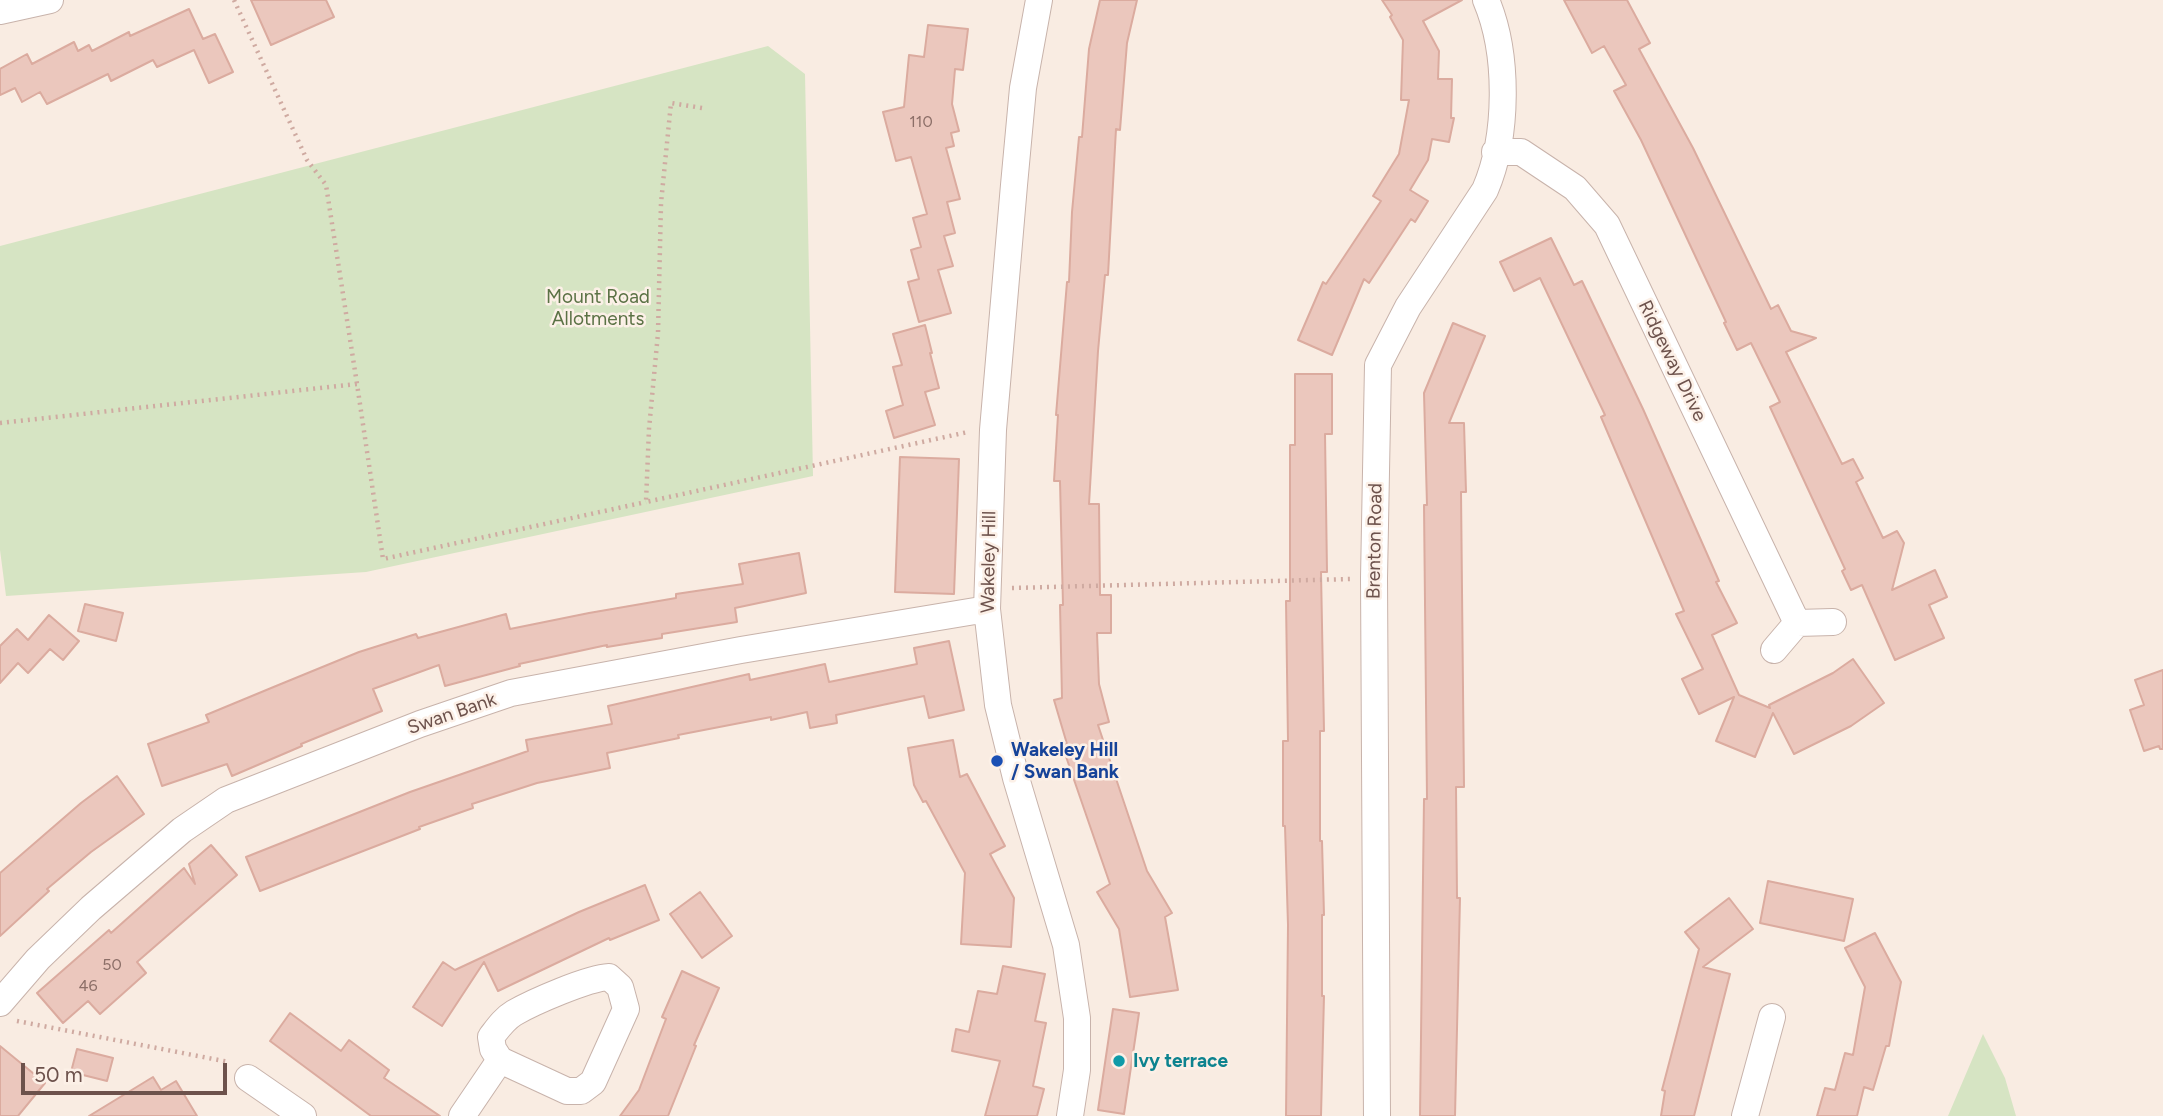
<!DOCTYPE html>
<html>
<head>
<meta charset="utf-8">
<style>
  body { margin:0 }
  #map { position:relative; width:2163px; height:1116px; overflow:hidden; background:#f9ece2; font-family:Figtree,sans-serif }
  canvas { display:block }
  .scale { position:absolute; left:21px; top:1063px; width:206px; height:32px; box-sizing:border-box; border:4px solid #6d524c; border-top:0; padding-left:9px; font-size:21px; line-height:24px; white-space:nowrap; color:#6d524c; -webkit-text-stroke:5px #fcf0e7; paint-order:stroke }
</style>
</head>
<body>
<div id="map">
<canvas width="2163" height="1116"></canvas>
<div class="scale">50 m</div>
</div>
<script>
const context = document.querySelector('canvas').getContext('2d');
context.lineJoin = 'round';
function paint(path, color) {
  context.fillStyle = color;
  context.fill(path, 'evenodd');
}
function trace(path, color, width, dash) {
  context.strokeStyle = color;
  context.lineWidth = width;
  context.lineCap = dash ? 'butt' : 'round';
  context.setLineDash(dash || []);
  context.stroke(path);
}
function write(font, color, halo, rows, align = 'center') {
  context.font = font + ' Figtree,sans-serif';
  context.lineWidth = 5;
  context.setLineDash([]);
  context.textBaseline = 'middle';
  context.strokeStyle = halo;
  context.fillStyle = color;
  for (const [text, x, y, turn = 0] of rows) {
    context.save();
    context.translate(x, y);
    context.rotate((+turn || 0) * Math.PI / 180);
    context.textAlign = isNaN(turn) ? turn : align;
    if (halo) context.strokeText(text, 0, 0);
    context.fillText(text, 0, 0);
    context.restore();
  }
}
paint(new Path2D(`
  M768,46L805,74L813,476L366,572L6,596L0,550V246Z
  M1983,1034L2005,1078L2016,1116H1948Z`), '#d6e4c3');
const building = new Path2D(`
  M251,0H326L334,17L271,45Z
  M1100,0H1137L1127,43L1120,130L1116,129L1108,275H1105L1098,351L1089,504H1099L1100,595H1111V633H1097L1099,684L1109,722L1098,725L1147,871L1172,913L1165,917L1178,990L1130,997L1119,929L1097,892L1110,884L1062,745L1067,744L1054,700L1062,698L1060,605H1063L1060,481H1054L1058,415H1056L1067,282H1069L1072,212L1079,137H1082L1089,49Z
  M1382,0H1462L1423,21L1439,51L1438,79H1452L1451,118H1454L1449,142L1432,139L1428,160L1410,190L1428,201L1415,222L1411,219L1369,283L1364,279L1332,355L1298,340L1323,282L1326,284L1381,201L1373,196L1399,154L1409,100H1401L1403,40L1390,17L1392,15Z
  M1564,0H1627L1650,43L1639,49L1693,148L1771,309L1778,305L1791,331L1816,338L1786,352L1842,464L1853,459L1863,478L1856,482L1883,538L1897,531L1904,543L1892,590L1935,570L1947,597L1929,605L1944,638L1895,660L1862,585L1851,590L1842,571L1845,569L1770,407L1780,402L1751,343L1737,350L1724,323L1726,322L1641,140L1614,91L1626,85L1604,46L1592,53Z
  M189,9L203,39L215,34L233,72L209,83L194,50L157,67L153,60L111,81L108,74L47,104L40,92L22,102L15,88L0,95V69L27,54L32,64L74,42L78,51L89,45L92,51L129,32L130,36Z
  M928,25L968,29L963,70L955,69L952,104L959,131L951,133L954,146L946,148L960,199L947,202L955,233L944,236L953,266L938,270L951,313L919,322L908,282L919,279L911,250L921,247L913,218L927,214L911,157L896,161L883,112L904,107L909,55L924,57Z
  M1551,238L1574,285L1582,281L1643,409L1719,581L1716,582L1737,623L1712,635L1739,695L1770,708L1769,705L1833,673L1853,659L1884,703L1851,726L1794,754L1773,713L1755,757L1716,741L1734,697L1699,714L1682,679L1703,669L1676,614L1684,611L1601,417L1605,415L1540,278L1514,291L1500,262Z
  M1453,323L1485,336L1449,423H1464L1466,492H1461L1464,787H1456L1457,898H1460L1455,1116H1420L1424,799H1427L1424,505H1427L1424,393Z
  M925,325L932,353H930L939,388L925,392L935,425L894,438L886,411L903,405L893,367L902,365L893,334Z
  M1295,374H1332V434H1325L1327,572H1321L1324,731H1320V841H1322L1324,915H1322V996H1324L1321,1116H1286L1288,925L1285,826H1283V741H1288L1286,601H1290V445H1295Z
  M900,457L959,459L954,594L895,592Z
  M799,553L806,593L735,608L737,622L662,634V638L607,647V645L519,664L520,666L445,686L439,665L373,689L382,711L301,744L302,746L232,776L227,764L162,786L148,744L209,722L206,715L276,686L359,652L416,634L418,638L506,614L510,629L589,613L676,598V594L743,584L739,564Z
  M85,604L123,613L116,641L78,631Z
  M49,615L79,641L63,660L50,649L28,673L18,663L0,683V646L17,629L28,640Z
  M949,641L964,710L929,718L924,696L836,715L837,723L810,728L807,712L771,720V717L678,735L679,738L607,753L610,768L537,783L472,804L473,808L419,827L420,829L260,891L246,857L410,792L528,751L526,740L612,724L608,706L749,674L750,680L825,664L829,682L917,664L914,648Z
  M2163,670V749H2160L2159,746L2144,751L2130,710L2144,705L2135,680Z
  M953,740L960,777L967,774L1005,846L990,854L1014,898L1011,947L961,944L965,873L926,801L923,802L914,785L908,748Z
  M117,776L144,814L91,852L47,889L49,891L0,936V873L81,803Z
  M211,845L237,875L137,962L146,973L100,1014L88,1001L63,1023L37,993L109,930L111,933L184,868L195,884L189,864Z
  M1768,881L1853,899L1844,941L1760,923Z
  M645,885L659,920L610,940L609,938L498,991L484,962L442,1026L413,1007L443,962L455,970L579,912Z
  M700,892L732,936L702,958L670,914Z
  M1729,898L1753,929L1703,967L1730,974L1694,1116H1661L1665,1091L1662,1090L1699,949L1685,932Z
  M1875,933L1901,982L1889,1046H1886L1873,1090L1864,1087L1857,1116H1817L1825,1088L1835,1090L1845,1053L1853,1055L1865,987L1845,948Z
  M1003,966L1045,974L1035,1021L1046,1023L1033,1086L1044,1089L1037,1116H985L1000,1061L952,1051L956,1029L969,1032L978,991L997,994Z
  M682,971L719,988L694,1045L696,1046L668,1116H620L639,1090L666,1019L662,1017Z
  M1113,1009L1139,1013L1124,1114L1098,1110Z
  M290,1013L341,1051L349,1040L389,1070L384,1078L440,1116H371L270,1041Z
  M0,1046L45,1083L18,1116H0Z
  M77,1049L113,1058L107,1081L71,1072Z
  M153,1077L161,1090L176,1081L197,1116H89Z`);
paint(building, '#ebc7bd');
trace(building, '#dbab9f', 2);
const minor = new Path2D(`
  M1039,0L1023,88L1014,185L993,430L987,609L998,705L1016,778L1066,945L1077,1018V1070L1070,1116
  M0,11L50,0
  M1495,152H1521L1575,188L1607,225L1797,623
  M1774,650L1797,623L1833,622
  M609,977L620,987L626,1009L593,1082L581,1091H567L500,1060L493,1049L491,1037C498,1028 504,1019 514,1013C533,1002 588,978 609,977Z
  M0,1003L38,959L91,908L182,830L226,800L420,724L511,693L741,650L987,609
  M248,1078L303,1116
  M462,1116L500,1060
  M1377,1116L1374,578L1378,365L1408,307L1485,190C1508,137 1509,54 1486,0
  M1745,1116L1772,1017`);
trace(minor, '#c8b3ab', 28);
trace(new Path2D(`
  M234,0L307,160L326,185L357,384
  M702,108L671,103L661,203L658,333L649,429L646,502L968,432
  M0,423L357,384L383,559L646,502
  M1012,588L1350,579
  M17,1021L229,1062`), '#cfaaa1', 4.5, [2, 5]);
trace(minor, '#fff', 26);
for (const [x, y, r, color] of [
  [997,761,7,"#1a4fb4"],
  [1119,1061,7,"#0f9aa8"]
]) {
  const dot = new Path2D();
  dot.arc(x, y, r, 0, 2 * Math.PI);
  context.fillStyle = color;
  context.fill(dot);
  trace(dot, '#fcf0e7', 2.5);
}
write('16px', '#8c6f68', null, [
  ["110",921,122],
  ["50",112,965],
  ["46",88,986]
]);
write('19px', '#5b7245', '#fcf0e7', [
  ["Mount Road",598,297],
  ["Allotments",598,319]
]);
write('19px', '#6d524c', '#fcf0e7', [
  ["Ridgeway Drive",1672,361,64],
  ["Brenton Road",1375,541,-89],
  ["Wakeley Hill",989,562,-89],
  ["Swan Bank",452,714,-19]
]);
write('bold 19px', '#164399', '#fcf0e7', [
  ["Wakeley Hill",1011,750],
  ["/ Swan Bank",1011,772]
], 'left');
write('bold 19px', '#0d838f', '#fcf0e7', [
  ["Ivy terrace",1133,1061]
], 'left');
</script>
</body>
</html>
